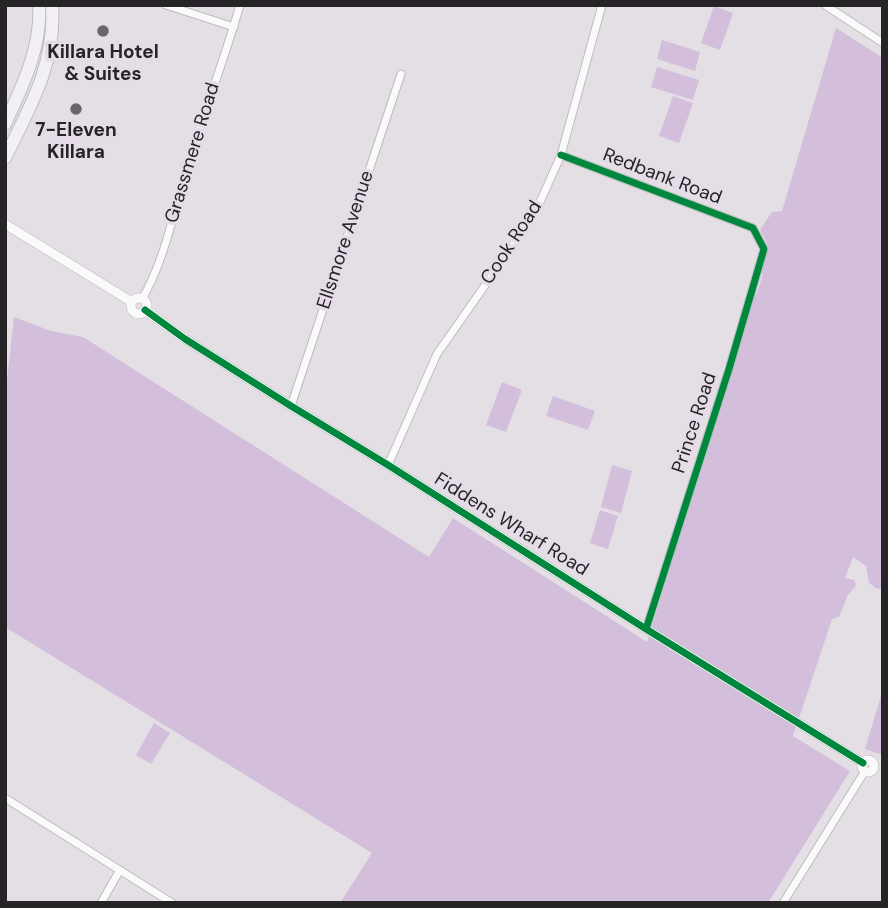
<!DOCTYPE html>
<style>
body{margin:0}
#map{position:relative;width:888px;height:908px;overflow:hidden;background:#e4dfe5;font-family:"DM Sans",sans-serif}
canvas{display:block}
.frame{position:absolute;inset:0;border:7px solid #272428;pointer-events:none}
</style>
<div id="map">
<canvas width="888" height="908"></canvas>
<div class="frame"></div>
</div>
<script>
const g = document.querySelector('canvas').getContext('2d');
g.lineJoin = 'round';
function fill(path, color) { g.fillStyle = color; g.fill(path, 'evenodd'); }
function stroke(path, color, width, dash) { g.strokeStyle = color; g.lineWidth = width; g.lineCap = dash ? 'butt' : 'round'; g.setLineDash(dash || []); g.stroke(path); }
function drawText(font, color, halo, rows, align = 'center') {
  g.font = font + ' "DM Sans",sans-serif'; g.lineWidth = 7; g.setLineDash([]); g.textBaseline = 'middle'; g.strokeStyle = halo; g.fillStyle = color; for (const [text, x, y, turn = 0] of rows) {
    g.save(); g.translate(x, y); g.rotate((+turn || 0) * Math.PI / 180); g.textAlign = isNaN(turn) ? turn : align; if (halo) g.strokeText(text, 0, 0); g.fillText(text, 0, 0); g.restore();
  }
}
fill(new Path2D(`
 M714 6 733 13 720 50 701 43Z
 M836 28 883 58V579H880L883 582V587L879 589 876 588 869 583 866 566 853 557 845 578 854 580 856 584 855 587 848 595 839 617 832 619 793 736 850 771 768 903H340L372 853 5 627V398L14 317 51 331 83 337 429 557 453 518 647 642 663 591 661 589 751 298 757 293 763 274 758 270C768 251 771 249 760 230L772 212 782 211Z
 M662 40 700 52 695 71 657 59Z
 M657 67 699 80 693 100 651 87Z
 M673 96 693 103 679 143 659 136Z
 M502 382 522 390 506 432 486 425Z
 M553 396 595 411 588 430 546 416Z
 M612 465 632 471 621 513 601 507Z
 M600 510 618 516 608 549 590 543Z
 M883 689V755L865 749Z
 M154 723 170 733 151 764 136 755Z`), '#d3bfdb');
const minor = new Path2D(`
 M166 5 234 27
 M825 5 883 43
 M561 155 753 228 764 249 729 369 646 629
 M142 299C165 260 174 210 187 168 204 113 224 60 240 5
 M291 406 401 74
 M388 465 437 354 495 271 536 211 561 155 602 5
 M5 798 172 903
 M101 903 120 870
 M783 903 865 771`);
const tertiary = new Path2D(`
 M5 224 132 302
 M131 306a8 8 0 1 1 16 0a8 8 0 1 1-16 0Z
 M145 310 185 339 291 406 388 465 646 629 863 763
 M862 766a6 6 0 1 1 12 0a6 6 0 1 1-12 0Z`);
const trunk = new Path2D(`
 M5 124C22 87 42 47 39 5
 M5 158C30 107 56 64 52 5`);
stroke(minor, '#bebabf', 9);
stroke(tertiary, '#bebabf', 10);
stroke(trunk, '#bebcbe', 14);
stroke(minor, '#fbfafb', 7);
stroke(tertiary, '#fbfafb', 9);
stroke(trunk, '#f2f0f4', 12);
stroke(new Path2D(`
 M561 155 753 228 764 249 729 369 646 629
 M145 310 185 339 291 406 388 465 646 629 863 763`), '#00873e', 7);
for (const [x, y, r, color] of [
 [103,31,7,"#69656a"],
 [76,109,7,"#69656a"]
]) { const dot = new Path2D(); dot.arc(x, y, r, 0, 2 * Math.PI); g.fillStyle = color; g.fill(dot); stroke(dot, '#e5dce8', 2.5); }
drawText('bold 19px', '#272428', '#e5dce8', [
 ["Killara Hotel",103,53],
 ["& Suites",103,75],
 ["7-Eleven",76,131],
 ["Killara",76,153]
]);
drawText('19px', '#272428', '#e5dce8', [
 ["Grassmere Road",193,153,-73],
 ["Redbank Road",662,177,21],
 ["Ellsmore Avenue",346,240,-72],
 ["Cook Road",512,243,-57],
 ["Prince Road",695,423,-72],
 ["Fiddens Wharf Road",511,525,32]
]);
</script>
